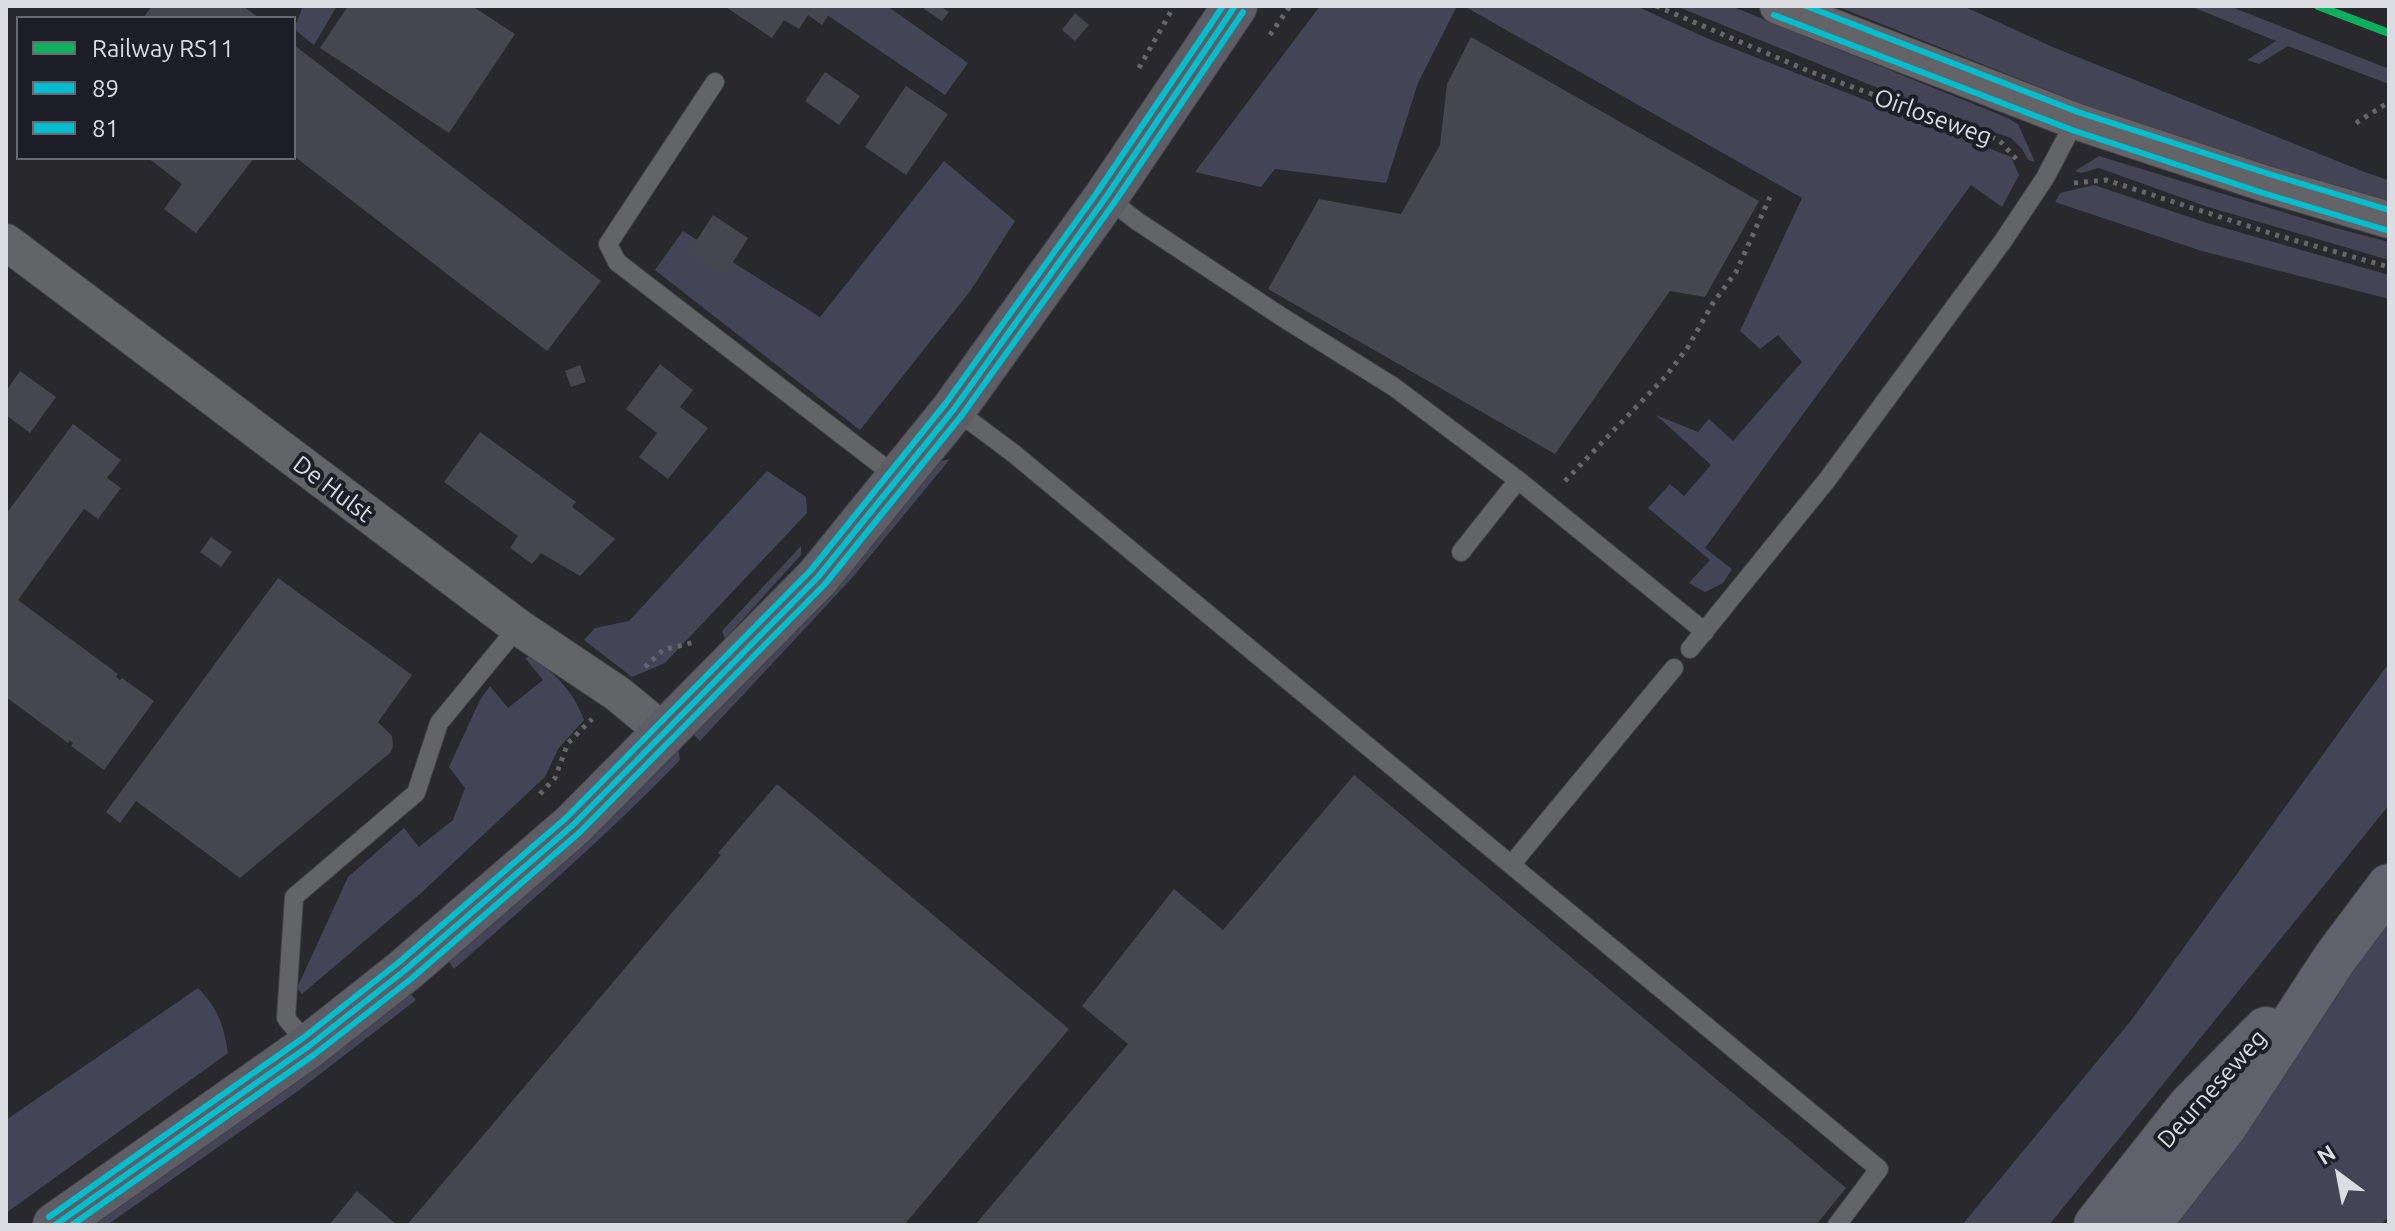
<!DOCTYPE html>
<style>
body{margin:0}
#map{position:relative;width:2395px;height:1231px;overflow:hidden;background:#28282d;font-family:Ubuntu,sans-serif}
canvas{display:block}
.frame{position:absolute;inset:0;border:8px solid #dcdde3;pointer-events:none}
.legend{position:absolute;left:16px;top:16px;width:280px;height:144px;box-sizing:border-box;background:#1c1d26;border:2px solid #696a72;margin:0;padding:10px 14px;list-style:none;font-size:24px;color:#dcdde3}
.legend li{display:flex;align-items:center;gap:16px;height:40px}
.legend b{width:40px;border:2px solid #696a72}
.north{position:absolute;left:2299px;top:1135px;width:80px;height:80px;-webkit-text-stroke:6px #1c1d26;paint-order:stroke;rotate:328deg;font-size:22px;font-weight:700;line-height:32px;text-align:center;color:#dcdde3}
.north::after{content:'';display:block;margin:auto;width:28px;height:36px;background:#dcdde3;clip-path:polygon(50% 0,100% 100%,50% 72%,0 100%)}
</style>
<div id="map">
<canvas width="2395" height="1231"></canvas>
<div class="frame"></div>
<ul class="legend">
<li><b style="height:10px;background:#0daf5c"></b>Railway RS11</li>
<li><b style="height:10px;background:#00becd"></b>89</li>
<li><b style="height:10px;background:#00becd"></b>81</li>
</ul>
<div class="north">N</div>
</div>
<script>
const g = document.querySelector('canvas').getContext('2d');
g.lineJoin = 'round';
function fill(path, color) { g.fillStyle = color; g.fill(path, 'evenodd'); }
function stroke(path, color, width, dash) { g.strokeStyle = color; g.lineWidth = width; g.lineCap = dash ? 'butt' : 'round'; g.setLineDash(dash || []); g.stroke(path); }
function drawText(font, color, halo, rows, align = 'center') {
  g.font = font + ' Ubuntu,sans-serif'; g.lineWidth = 8; g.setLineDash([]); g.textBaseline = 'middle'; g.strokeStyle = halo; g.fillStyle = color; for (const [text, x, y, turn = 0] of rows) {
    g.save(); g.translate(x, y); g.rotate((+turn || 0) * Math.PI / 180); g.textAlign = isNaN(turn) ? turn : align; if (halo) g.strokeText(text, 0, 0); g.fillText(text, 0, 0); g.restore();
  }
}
fill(new Path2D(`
 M303 6H337L314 45 294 29Z
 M814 6H887L968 63 945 95Z
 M1320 6H1457L1418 83 1386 183 1275 169 1261 187 1195 172Z
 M1464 6H1636L1709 39 2011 157 2019 175 2002 207 1971 185 1705 548 1732 569 1723 583 1705 592 1689 583 1710 560 1648 508 1670 484 1684 496 1711 465 1656 415 1698 432 1709 419 1733 441 1802 362 1778 335 1760 349 1740 331 1802 198Z
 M1676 6H1731L2008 118 2018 124 2035 162 2028 160 2022 149 2011 138 1932 110Z
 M1836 6H1963L2055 48 2367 173 2389 180V203L2148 130Z
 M2190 6H2229L2389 69V84L2288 46 2259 64 2247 60 2276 41Z
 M2099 156 2332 227 2389 242V260L2208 207 2099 168 2081 173 2075 171Z
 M944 161 1015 221 971 290 860 430 655 270 683 231 820 317Z
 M2094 185 2207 223 2389 275V299L2202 251 2055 202 2060 193Z
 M950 459 852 578 700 741 692 733 935 462Z
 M767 471 806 497 807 513 665 663 632 677 584 640 595 628 629 621Z
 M801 546V555L725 639 722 631Z
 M531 656C556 675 573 690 584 720L558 749 545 777 421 893 302 994 297 988 348 877 404 828 419 847 453 820 465 788 449 767 480 700 490 686 508 708 543 680 525 658Z
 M2389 663V805L2049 1225H1962L2133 1018Z
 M678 748 680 760C609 834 531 901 454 969L447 959Z
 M2389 923V1216L2381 1225H2172L2250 1124 2367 950Z
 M198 988C218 1008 224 1026 228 1053L6 1213V1120Z
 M408 991 416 1000 298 1091 107 1225H89Z`), '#434557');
fill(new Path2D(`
 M152 6H243L259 18H143Z
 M348 6H472L515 34 449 133 320 48Z
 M724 6H829L833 9 822 25 808 15 799 29 784 20 772 38Z
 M926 6H940L949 12 942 21 924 9Z
 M1075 13 1089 25 1075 41 1062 30Z
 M1471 37 1759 201 1705 297 1670 291 1555 454 1268 289 1319 199 1401 214 1440 145 1447 84Z
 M294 45 601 281 547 351 294 156Z
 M825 72 860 96 839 125 805 101Z
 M906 86 948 114 906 175 865 147Z
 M148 158H254L196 233 164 209 182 184Z
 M713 215 748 238 725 275 689 252Z
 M660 364 693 390 680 407 708 428 668 479 639 457 657 433 626 409Z
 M580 365 586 382 571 387 565 371Z
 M20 371 56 397 30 433 6 415V391Z
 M73 424 121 460 107 478 121 488 98 519 84 509 18 600 118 674 116 677 120 680 122 678 154 701 104 770 71 746 73 743 69 740 68 743 6 697V514Z
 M480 432 576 502 572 507 615 539 580 576 541 553 532 564 510 548 518 536 444 482Z
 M211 537 232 552 221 567 200 552Z
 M278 578 412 675 378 722 392 736 393 747 390 753 240 878 136 801 120 823 106 812Z
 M1354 775 1846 1188 1816 1225H975L1128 1044 1082 1006 1174 889 1223 930Z
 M777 784 1069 1029 904 1225H407L721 855 718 853Z
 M357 1191 397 1225H329Z`), '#46464f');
const lane = new Path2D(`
 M715 82 608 244 617 262 898 478
 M1106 197 1137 221 1282 317 1394 387 1518 480 1705 632
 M954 409 1013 453 1879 1169 1837 1225
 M1461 552 1518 480
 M1690 649 1827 480 2003 241 2045 178 2075 121
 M1511 865 1674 668
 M309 1046 286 1018 294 897 416 793 439 723 518 627`);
const street = new Path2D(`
 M1778 6 2075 121 2266 184 2389 220
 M6 242 518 627 618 694 664 732`);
const secondary = new Path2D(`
 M55 1225 309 1046 404 971 573 825 818 577 954 409 1106 197 1235 6`);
const primary = new Path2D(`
 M2096 1225 2190 1106 2266 1029
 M2148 1225 2225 1126 2335 958 2389 886`);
stroke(lane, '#424347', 20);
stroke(street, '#424347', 38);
stroke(secondary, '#424347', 46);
stroke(primary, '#424347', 46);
stroke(new Path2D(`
 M1656 6 1811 72 1999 140 2020 163
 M1270 35 1290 6
 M1139 68 1174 6
 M2356 123 2389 102
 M2074 183 2106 180 2276 235 2389 267
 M1565 481 1666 376 1688 347 1713 303 1736 272 1770 197
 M645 667 663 650 695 642
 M540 794 555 778 568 743 592 719`), '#656669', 5, [4, 6]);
stroke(lane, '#636468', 18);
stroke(street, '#636468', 36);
stroke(secondary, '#5d5e65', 44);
stroke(primary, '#60616c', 44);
stroke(new Path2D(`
 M55 1225 309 1046 404 971 573 825 818 577 954 409 1106 197 1235 6`), '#00becd', 6);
stroke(new Path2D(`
 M1774 15 2072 130 2263 193 2386 230
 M72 1225 315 1054 411 979 580 832 825 584 962 415 1114 203 1243 12`), '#00becd', 6);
stroke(new Path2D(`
 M1806 6 2078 112 2269 174 2389 210
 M49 1217 303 1038 398 963 566 818 811 570 946 403 1098 191 1223 6`), '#00becd', 6);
stroke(new Path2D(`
 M2318 6 2389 33`), '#0daf5c', 8);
drawText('24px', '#dcdde3', '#1c1d26', [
 ["Oirloseweg",1933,117,20],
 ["De Hulst",333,489,37],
 ["Deurneseweg",2212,1089,-48]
]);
</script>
